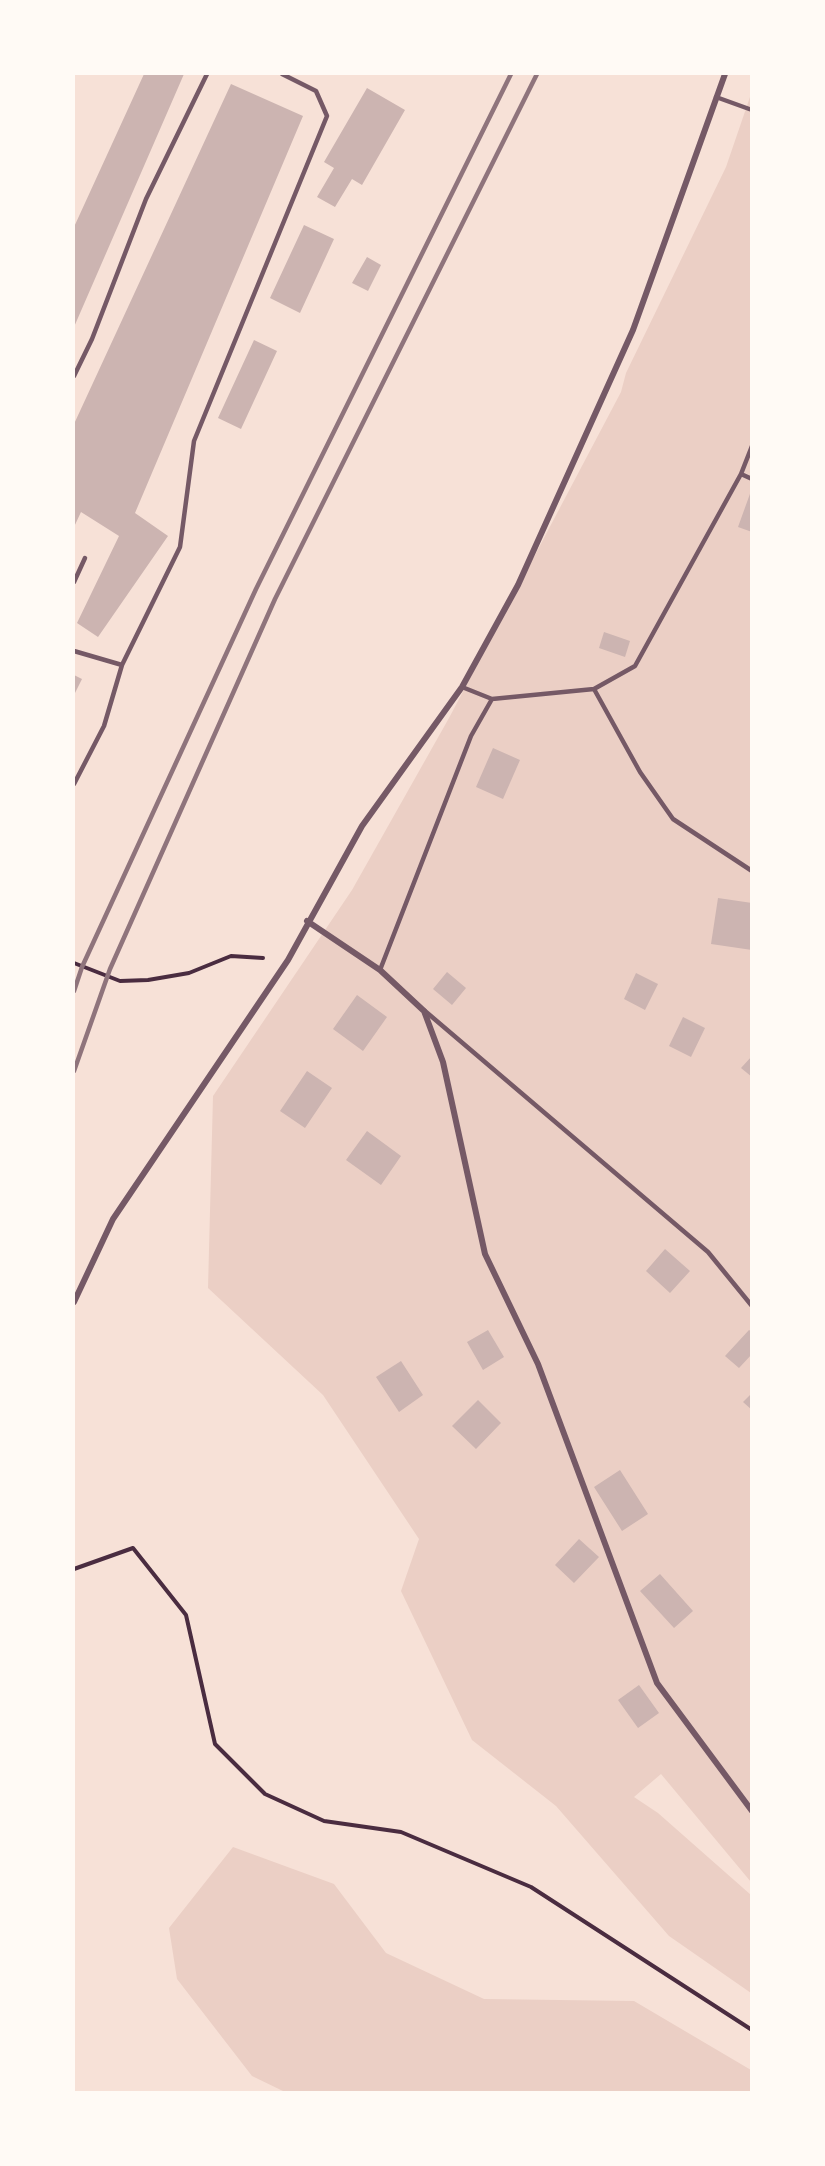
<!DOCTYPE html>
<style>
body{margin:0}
#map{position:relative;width:825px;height:2166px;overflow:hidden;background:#f7e1d7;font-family:Montserrat,sans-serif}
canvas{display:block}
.frame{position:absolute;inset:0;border:75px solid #fffaf5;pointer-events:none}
</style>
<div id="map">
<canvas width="825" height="2166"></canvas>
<div class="frame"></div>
</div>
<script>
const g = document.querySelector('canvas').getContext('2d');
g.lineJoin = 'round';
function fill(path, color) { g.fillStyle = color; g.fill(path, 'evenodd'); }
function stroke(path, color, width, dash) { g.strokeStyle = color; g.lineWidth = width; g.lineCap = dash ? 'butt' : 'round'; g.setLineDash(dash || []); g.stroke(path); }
fill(new Path2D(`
 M751 94V1882L661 1774 634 1797 658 1813 751 1895V1993L669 1936 556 1806 472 1740 401 1591 419 1539 323 1395 208 1288 213 1096 352 890 449 718 621 392 626 373 726 167Z
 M233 1847 334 1884 386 1953 484 1999 634 2001 751 2070V2092H285L252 2076 177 1979 169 1928Z`), '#ebcfc5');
fill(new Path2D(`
 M144 74H184L74 327V227Z
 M231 84 303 116 135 513 168 536 98 637 77 623 119 536 81 512 74 527V424Z
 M367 88 405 110 362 185 352 179 335 207 317 197 334 168 324 162Z
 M304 225 334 239 300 313 270 298Z
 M367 257 381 265 368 291 352 283Z
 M254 340 277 351 241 429 218 418Z
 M751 491H752V532L738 527Z
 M604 632 630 641 625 657 599 648Z
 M74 675 82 679 74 695Z
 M493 748 520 760 503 799 476 787Z
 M718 898 752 903V950L711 944Z
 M447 972 466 988 452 1005 433 989Z
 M636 973 658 984 645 1010 624 999Z
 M357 995 387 1017 363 1051 333 1029Z
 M683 1017 705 1028 691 1057 669 1046Z
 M752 1056V1077L741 1068Z
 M307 1071 332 1088 305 1128 280 1111Z
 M367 1131 401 1156 381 1185 346 1160Z
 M665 1249 690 1271 670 1293 646 1271Z
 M488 1330 504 1357 483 1370 467 1342Z
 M749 1330 752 1332V1354L739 1368 725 1356Z
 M401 1361 423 1395 399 1412 376 1377Z
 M752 1393V1410L743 1402Z
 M478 1400 501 1423 476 1449 452 1426Z
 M620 1470 648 1514 622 1531 594 1487Z
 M579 1539 599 1557 574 1583 555 1565Z
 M660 1574 693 1611 674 1628 640 1591Z
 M639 1685 659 1713 638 1728 618 1700Z`), '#ccb4b1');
stroke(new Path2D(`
 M74 963 120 981 148 980 189 973 231 956 263 958
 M74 1569 133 1548 186 1615 215 1744 265 1794 324 1821 401 1832 531 1887 752 2030`), '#4a2c40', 4);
stroke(new Path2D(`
 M716 97 752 110
 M74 376 92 339 146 199 207 74
 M741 474 752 479
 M74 582 85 558
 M74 651 122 665 180 547 194 441 327 116 316 91 282 74
 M462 687 492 699 594 689 635 666 741 474 752 446
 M594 689 640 772 673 819 752 871
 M74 784 104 726 122 665
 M380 970 471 736 492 699
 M425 1011 708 1252 752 1306`), '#755966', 4.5);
stroke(new Path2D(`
 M307 921 380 970 424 1011 443 1062 485 1254 538 1364 657 1683 752 1811
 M74 1302 113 1219 288 960 362 826 462 687 518 585 633 330 725 74`), '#755966', 6);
stroke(new Path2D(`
 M74 991 82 967 256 589 511 74
 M74 1071 110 969 275 599 537 74`), '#8f747c', 4.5);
</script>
